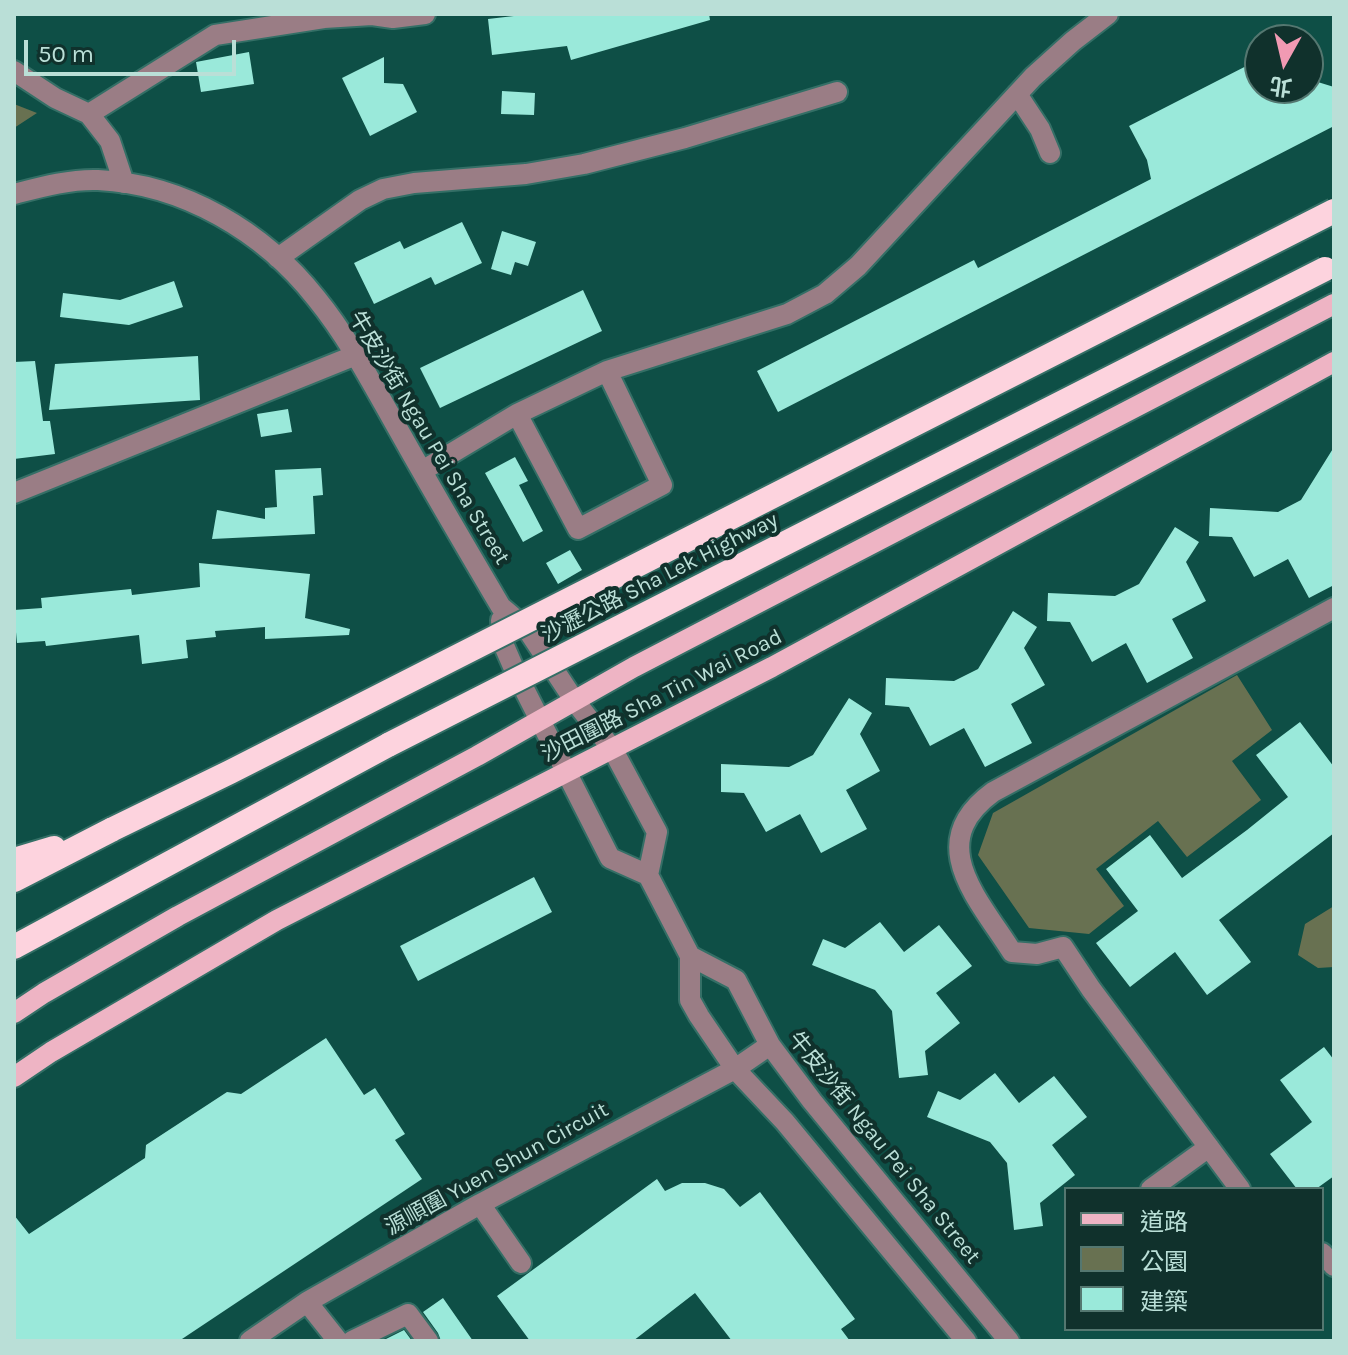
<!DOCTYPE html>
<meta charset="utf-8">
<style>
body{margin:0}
#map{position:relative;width:1348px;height:1355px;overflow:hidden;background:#0e4f46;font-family:Karla,"Noto Sans TC",sans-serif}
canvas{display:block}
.frame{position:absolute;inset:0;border:16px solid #badfd7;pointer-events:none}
.legend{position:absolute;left:1064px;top:1187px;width:260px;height:144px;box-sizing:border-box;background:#10312c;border:2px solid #547770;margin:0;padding:10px 14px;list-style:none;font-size:24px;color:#badfd7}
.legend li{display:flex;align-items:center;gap:16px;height:40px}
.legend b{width:40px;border:2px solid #547770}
.north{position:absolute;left:1244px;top:24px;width:80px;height:80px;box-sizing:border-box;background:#10312c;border:2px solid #547770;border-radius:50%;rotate:188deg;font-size:22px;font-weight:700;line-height:32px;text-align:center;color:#badfd7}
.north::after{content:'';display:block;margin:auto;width:28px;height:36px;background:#f19ab3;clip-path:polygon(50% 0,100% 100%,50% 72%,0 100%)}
.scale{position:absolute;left:24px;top:40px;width:212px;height:36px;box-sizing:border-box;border:4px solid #badfd7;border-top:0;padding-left:10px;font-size:24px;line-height:28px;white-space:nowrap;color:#badfd7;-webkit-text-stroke:6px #10312c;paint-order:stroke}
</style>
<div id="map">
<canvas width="1348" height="1355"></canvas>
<div class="frame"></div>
<ul class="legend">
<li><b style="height:10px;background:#eeb4c4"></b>道路</li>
<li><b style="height:22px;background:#687151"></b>公園</li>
<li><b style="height:22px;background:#9ae9da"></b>建築</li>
</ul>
<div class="north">北</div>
<div class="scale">50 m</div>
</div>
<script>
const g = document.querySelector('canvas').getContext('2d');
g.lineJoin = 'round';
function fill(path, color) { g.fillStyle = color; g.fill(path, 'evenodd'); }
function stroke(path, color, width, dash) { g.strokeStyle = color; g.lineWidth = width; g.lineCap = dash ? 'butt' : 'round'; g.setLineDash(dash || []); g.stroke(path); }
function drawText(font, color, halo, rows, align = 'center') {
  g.font = font + ' Karla,"Noto Sans TC",sans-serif'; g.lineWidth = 8; g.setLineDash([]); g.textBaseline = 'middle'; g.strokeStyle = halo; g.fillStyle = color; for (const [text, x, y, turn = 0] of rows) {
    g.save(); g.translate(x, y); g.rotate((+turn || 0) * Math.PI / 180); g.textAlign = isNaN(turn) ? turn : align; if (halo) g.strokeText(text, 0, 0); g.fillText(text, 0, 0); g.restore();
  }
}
fill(new Path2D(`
 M14 104 37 113 14 128Z
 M1237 675 1272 730 1232 761 1261 800 1187 857 1158 821 1096 869 1124 906 1089 934 1029 928 978 855 993 813Z
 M1334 906V967L1318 968 1298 955 1305 924Z`), '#687151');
fill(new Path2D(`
 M531 14H709L710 20 571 60 567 46 492 55 488 19Z
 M249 52 254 84 201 92 196 62Z
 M384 57V83L403 84 417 112 370 136 342 78Z
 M1260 59V88H1308V79L1334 87V126L778 412 757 371 974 260 978 268 1151 179 1147 160 1129 126Z
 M502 91 535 93 534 115 501 114Z
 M462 222 482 263 435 285 431 277 374 304 354 263 400 241 404 249Z
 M502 231 536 242 528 266 515 262 511 275 491 269Z
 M174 281 183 307 129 325 60 317 63 293 120 300Z
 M583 290 602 331 440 408 420 368Z
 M198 356 200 400 49 410 55 364Z
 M35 361 43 421H50L55 454 14 459V362Z
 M288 409 292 432 261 437 257 414Z
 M1334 447V585L1309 598 1288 559 1254 577 1232 537 1209 536 1210 508 1278 512 1301 500Z
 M515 457 528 481 519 485 543 531 523 542 485 473Z
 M321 468 323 495 313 496 315 534 212 539 217 510 265 519V508L277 507 275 470Z
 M1175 527 1199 542 1186 562 1206 601 1172 619 1193 658 1147 683 1126 643 1092 662 1070 622 1047 621 1048 593 1115 596 1139 584Z
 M570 550 582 570 558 584 546 563Z
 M199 563 310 574 305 618 350 629 349 635 265 639V627L215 631 216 637 186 640 188 658 142 664 139 635 46 646 45 641 17 643 14 610 42 608 41 598 131 589 132 595 200 587Z
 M1013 611 1037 627 1024 648 1045 685 1011 704 1032 743 985 767 964 728 930 746 909 707 885 705 886 678 954 681 978 669Z
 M849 698 872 713 860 734 880 771 846 790 867 829 821 853 800 814 766 832 744 793 721 792V764L789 767 813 755Z
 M1300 722 1334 767V833L1219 920 1251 962 1207 995 1175 952 1130 987 1096 943 1138 911 1106 869 1150 835 1182 878 1247 830 1288 797 1256 755Z
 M534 877 552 912 418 981 400 946Z
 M880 922 904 952 939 925 972 966 936 993 960 1023 925 1051 928 1075 899 1078 892 1011 875 990 812 965 823 939 845 948Z
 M326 1038 364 1095 375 1088 405 1134 395 1140 422 1179 179 1341H14V1215L29 1234 145 1158 146 1145 227 1092 241 1094Z
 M1324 1047 1334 1060V1176L1316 1189H1297L1270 1154 1312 1122 1280 1080Z
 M995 1073 1019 1103 1054 1076 1087 1117 1052 1145 1075 1175 1040 1203 1043 1226 1014 1230 1007 1163 990 1142 927 1117 938 1091 960 1100Z
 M657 1179 665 1191 682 1183H705L724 1189 740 1207 760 1192 855 1319 841 1329 850 1341H732L695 1293 633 1341H530L497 1296Z
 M443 1298 473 1341H441L438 1333 423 1312Z
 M404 1330 412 1341H382Z`), '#9ae9da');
const minor = new Path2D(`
 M14 71 55 98 89 114 110 141 124 183
 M1017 94 1040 129 1050 153
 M89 114 215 35 324 18 372 15 393 18 425 14
 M14 194C41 187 70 179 98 180 184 184 264 232 316 298 351 341 376 391 403 438 435 495 468 551 501 607L527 629 574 700 613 750 657 832 648 875
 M278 258 360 200 383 189 414 183 526 174 584 164 685 138 837 92
 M517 414 578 529 662 485 607 371
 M422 471 517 414 607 371 787 314 825 294 858 266 1033 77 1073 41 1108 14
 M14 493 356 355
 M501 620 502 641 515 671 610 858 648 875 690 956V1000L699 1016 735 1069 785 1122 966 1341
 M690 956 736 980 770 1045 812 1101 1009 1341
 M1151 1189 1209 1147
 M1240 1189 1091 989 1063 947 1037 954 1012 952C978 898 923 843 993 792L1334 608
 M480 1204 521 1263
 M1322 1253 1334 1266
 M307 1302 338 1341
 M250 1341 307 1302 480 1204 735 1069 770 1045
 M352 1341 408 1314 428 1341`);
const major = new Path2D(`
 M14 1013 44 993 178 916 477 756 634 667 1334 304
 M14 1077 51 1052 277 920 772 667 1334 362`);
const highway = new Path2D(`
 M14 860 54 848
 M14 880 113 829
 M14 947 390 744`);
stroke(minor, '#346f66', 24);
stroke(major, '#346f66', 24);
stroke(highway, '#346f66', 28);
stroke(minor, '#9a7d85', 20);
stroke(major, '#eeb4c4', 20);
stroke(highway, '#fdd3de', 24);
const highwayBridge = new Path2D(`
 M390 744 1325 269
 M113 829 230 772 1334 211`);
stroke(highwayBridge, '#346f66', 28, []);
stroke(highwayBridge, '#fdd3de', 24);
drawText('22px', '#badfd7', '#10312c', [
 ["牛皮沙街 Ngau Pei Sha Street",429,438,59],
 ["沙瀝公路 Sha Lek Highway",660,578,-27],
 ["沙田圍路 Sha Tin Wai Road",662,696,-27],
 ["牛皮沙街 Ngau Pei Sha Street",884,1148,51],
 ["源順圍 Yuen Shun Circuit",497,1169,-29]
]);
</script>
